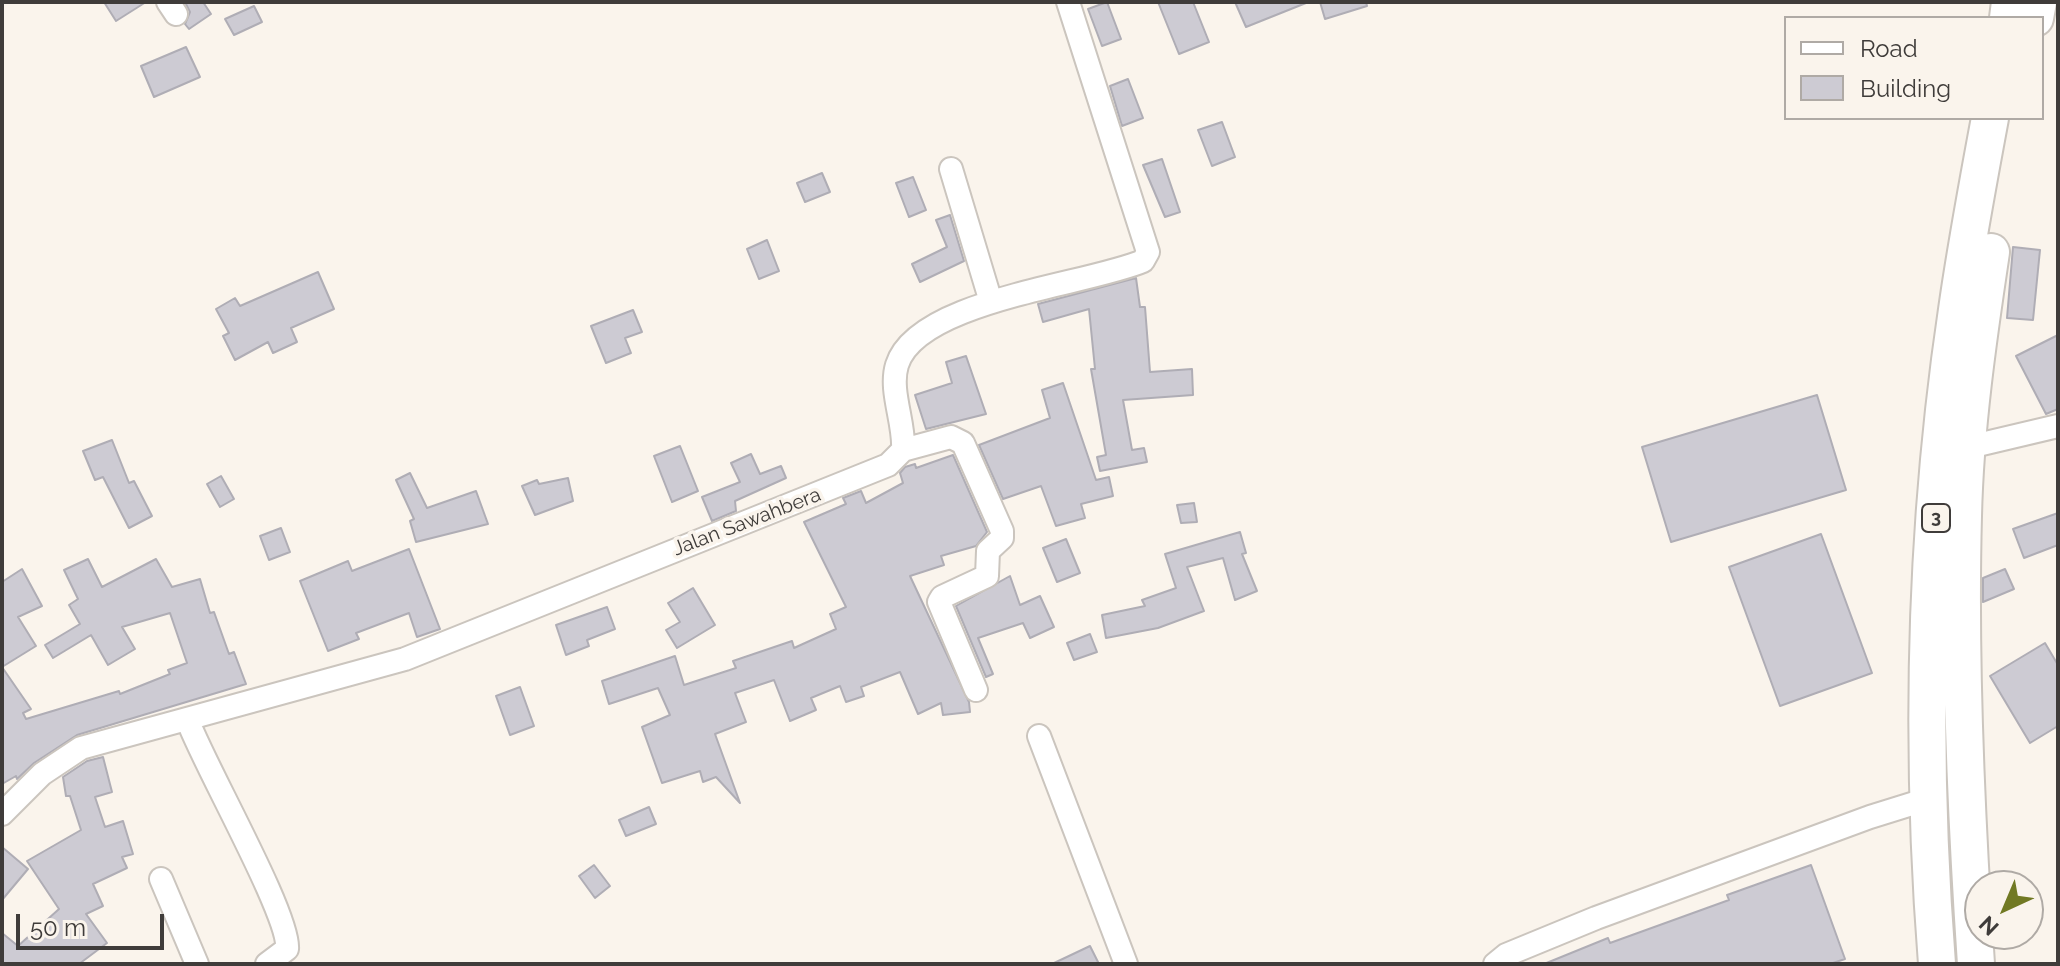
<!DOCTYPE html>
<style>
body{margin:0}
#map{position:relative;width:2060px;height:966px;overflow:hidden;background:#faf4ec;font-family:Raleway,sans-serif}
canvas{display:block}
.frame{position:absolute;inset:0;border:4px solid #3f3c3a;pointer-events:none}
.legend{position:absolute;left:1784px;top:16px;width:260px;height:104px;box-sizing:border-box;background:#faf4ec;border:2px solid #afaaa5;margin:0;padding:10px 14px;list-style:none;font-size:24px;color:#3f3c3a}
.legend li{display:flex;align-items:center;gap:16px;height:40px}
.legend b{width:40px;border:2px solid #afaaa5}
.north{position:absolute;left:1964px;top:870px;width:80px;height:80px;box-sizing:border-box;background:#faf4ec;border:2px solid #afaaa5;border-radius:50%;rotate:224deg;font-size:22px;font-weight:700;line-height:32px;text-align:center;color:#3f3c3a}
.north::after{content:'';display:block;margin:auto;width:28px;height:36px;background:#717923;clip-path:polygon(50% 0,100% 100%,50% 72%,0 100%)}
.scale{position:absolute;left:16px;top:914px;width:148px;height:36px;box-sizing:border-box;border:4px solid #3f3c3a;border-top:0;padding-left:10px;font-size:24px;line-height:28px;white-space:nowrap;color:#3f3c3a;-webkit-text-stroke:6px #faf4ec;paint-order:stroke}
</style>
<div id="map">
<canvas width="2060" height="966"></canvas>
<div class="frame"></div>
<ul class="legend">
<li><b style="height:10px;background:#fff"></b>Road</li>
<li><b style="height:22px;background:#cdcbd3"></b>Building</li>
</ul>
<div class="north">N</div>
<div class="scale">50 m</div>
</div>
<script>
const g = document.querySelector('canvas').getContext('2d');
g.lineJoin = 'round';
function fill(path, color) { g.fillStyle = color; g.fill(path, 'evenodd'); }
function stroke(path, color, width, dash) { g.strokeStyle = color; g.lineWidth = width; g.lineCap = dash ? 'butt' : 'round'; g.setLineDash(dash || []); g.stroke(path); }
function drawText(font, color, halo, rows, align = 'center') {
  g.font = font + ' Raleway,sans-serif'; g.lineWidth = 7; g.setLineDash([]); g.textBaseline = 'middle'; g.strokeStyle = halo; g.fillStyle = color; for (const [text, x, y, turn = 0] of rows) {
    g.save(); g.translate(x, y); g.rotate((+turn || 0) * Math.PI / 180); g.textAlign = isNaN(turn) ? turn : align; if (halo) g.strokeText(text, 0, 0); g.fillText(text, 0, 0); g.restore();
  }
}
const building = new Path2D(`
 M104 2H146L116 21Z
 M185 2H203L211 14 189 29 185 24 190 12Z
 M1107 2 1121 39 1102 46 1088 9Z
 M1158 2H1193L1209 42 1179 54Z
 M1235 2H1306V3L1246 27Z
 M1320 2H1366L1367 6 1325 19Z
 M254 6 262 22 234 35 225 19Z
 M186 47 200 77 154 97 141 66Z
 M1128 79 1143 118 1122 126 1110 86Z
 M1222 122 1235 157 1212 166 1198 130Z
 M1162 159 1180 212 1165 217 1143 165Z
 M822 173 830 192 805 202 797 183Z
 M913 177 926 210 909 217 896 183Z
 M950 215 964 261 920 282 912 264 947 247 936 220Z
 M767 240 779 271 759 279 747 249Z
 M2013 247 2040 250 2033 320 2007 318Z
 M318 272 334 309 291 328 297 342 273 353 268 342 235 360 223 336 229 333 216 309 235 298 240 306Z
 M1136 278 1140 307H1145L1150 372 1192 369 1193 395 1123 400 1132 450 1144 448 1147 462 1100 471 1097 457 1106 455 1091 369H1095L1089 309 1043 322 1038 304Z
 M633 310 642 332 625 338 631 353 606 363 591 326Z
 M2058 335V409L2046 414 2016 356Z
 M966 356 986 414 926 429 915 395 952 383 946 362Z
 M1063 383 1096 480 1109 477 1113 496 1081 504 1085 518 1056 526 1041 486 1003 499 979 445 1050 418 1042 390Z
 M1817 395 1846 490 1671 542 1642 447Z
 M112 440 129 483 134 481 152 516 129 528 103 477 95 480 83 451Z
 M680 446 698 491 672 502 654 456Z
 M751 454 760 474 781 466 786 478 735 501 736 511 712 521 702 497 740 482 731 463Z
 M953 455 987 532 976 546 941 556 944 565 910 576 969 702 970 712 943 715 941 703 918 714 900 672 861 687 864 696 846 702 840 686 811 698 816 710 790 721 774 680 735 693 746 722 715 734 740 803 716 777 703 782 700 771 662 783 642 727 670 715 658 688 609 704 602 681 675 656 684 685 736 668 733 661 792 641 794 648 836 629 830 614 846 607 804 522 846 504 843 498 861 491 866 503 903 483 900 473 905 467 915 464 916 468Z
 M410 473 427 508 476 491 488 524 416 542 410 521 414 519 396 480Z
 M221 476 234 499 220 507 207 484Z
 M568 478 573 501 535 515 522 486 537 480 539 484Z
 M1194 503 1197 522 1181 523 1177 505Z
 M2058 513V545L2024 558 2013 529Z
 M281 528 290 552 269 560 260 536Z
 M1240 532 1246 553 1242 554 1257 591 1235 600 1223 558 1187 567 1204 611 1158 628 1106 638 1102 615 1145 606 1142 600 1176 588 1165 554Z
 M1821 534 1872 673 1780 706 1729 567Z
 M1066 539 1080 573 1057 582 1043 548Z
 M409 549 440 629 417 637 409 613 356 633 359 639 328 651 300 581 348 561 352 571Z
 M88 559 102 587 156 559 172 587 200 579 210 613 214 612 229 654 234 652 246 684 77 735 34 763 17 779 16 776 2 784V582L22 569 42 606 18 617 36 646 2 667 31 709 23 713 26 719 119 691 120 694 170 674 168 670 187 663 170 613 122 627 135 649 108 665 91 635 53 658 45 645 80 624 69 605 78 599 64 570Z
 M2005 569 2014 589 1983 602V578Z
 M1010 576 1020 605 1040 596 1054 627 1030 638 1023 623 978 638 993 674 986 677 956 606Z
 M693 588 715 625 677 648 666 630 680 622 668 603Z
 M607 607 615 629 587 640 589 646 566 655 556 625Z
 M1090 634 1097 652 1074 660 1067 643Z
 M2045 643 2058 665V726L2030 743 1990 676Z
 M520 687 534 726 510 735 496 696Z
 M103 757 112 792 95 797 105 827 123 821 133 854 122 857 127 868 93 884 103 906 86 914 107 943 79 964H2V933L18 946 59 909 27 861 81 830 70 796H66L63 777 87 761Z
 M649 807 656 824 626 836 619 820Z
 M2 847 28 869 2 900Z
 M594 865 610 886 595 898 579 876Z
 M1811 865 1845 959 1830 964H1544L1608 938 1610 943 1729 900 1727 895Z
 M1090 946 1099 964H1052Z`);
fill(building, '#cdcbd3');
stroke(building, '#afadb5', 2);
const street = new Path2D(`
 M168 2 176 14
 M951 169 991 302
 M1969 447 2058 426
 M903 450 951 437 963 443 1002 531V538L988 551 987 576 942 597 939 602 976 690
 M188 721C204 765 291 917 287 949L267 964
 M1039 736 1126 964
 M2 814 42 774 81 748 405 659 888 465 903 450C905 423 889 391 897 365 917 300 1087 285 1143 261L1148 252 1068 2
 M161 879 197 964
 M1495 964 1506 955 1596 918 1870 817 1931 798`);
const primary = new Path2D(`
 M2008 18 2010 2
 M2035 18 2038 2
 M1937 964C1920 747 1925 525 1957 310 1966 246 1978 182 1990 118
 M1976 964C1966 816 1959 665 1963 516 1965 428 1978 338 1991 252`);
stroke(street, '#cbc5be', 26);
stroke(primary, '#cbc5be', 40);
stroke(street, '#fff', 22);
stroke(primary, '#fff', 36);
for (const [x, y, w] of [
 [1936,518,28]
]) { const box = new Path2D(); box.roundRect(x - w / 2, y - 14, w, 28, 6); g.fillStyle = '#faf4ec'; g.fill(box); stroke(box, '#3f3c3a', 2); }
drawText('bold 18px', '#3f3c3a', null, [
 ["3",1936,518]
]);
drawText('20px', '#3f3c3a', '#faf4ec', [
 ["Jalan Sawahbera",747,522,-21]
]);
</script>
